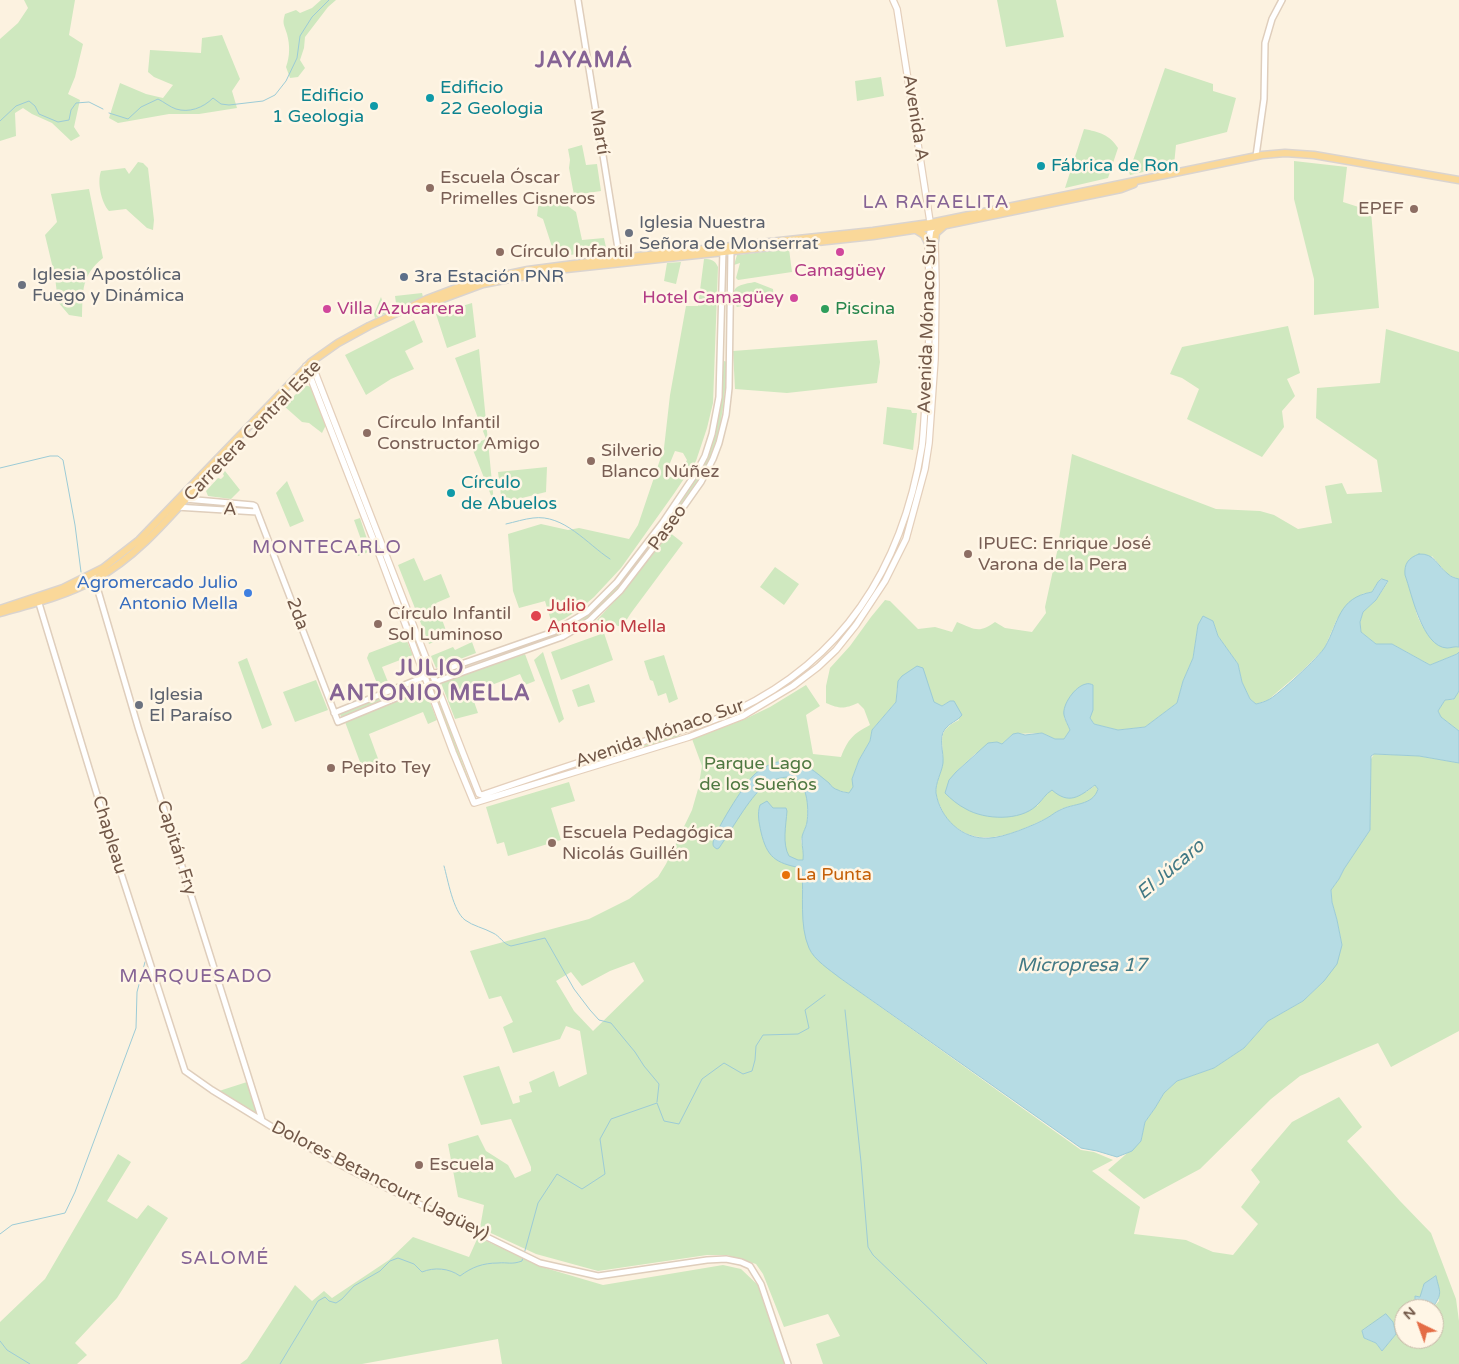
<!DOCTYPE html>
<meta charset="utf-8">
<style>
body{margin:0}
#map{position:relative;width:1459px;height:1364px;overflow:hidden;background:#fcf2e0;font-family:"Varela Round",sans-serif}
canvas{display:block}
.north{position:absolute;left:1394px;top:1299px;width:50px;height:50px;box-sizing:border-box;background:#fff6e6;border:1px solid #c7b7a7;border-radius:50%;rotate:318deg;font-size:14px;font-weight:700;line-height:20px;text-align:center;color:#725848}
.north::after{content:'';display:block;margin:auto;width:18px;height:22px;background:#e46d46;clip-path:polygon(50% 0,100% 100%,50% 72%,0 100%)}
</style>
<div id="map">
<canvas width="1459" height="1364"></canvas>
<div class="north">N</div>
</div>
<script>
const g = document.querySelector('canvas').getContext('2d');
g.lineJoin = 'round';
function fill(path, color) { g.fillStyle = color; g.fill(path, 'evenodd'); }
function stroke(path, color, width, dash) { g.strokeStyle = color; g.lineWidth = width; g.lineCap = dash ? 'butt' : 'round'; g.setLineDash(dash || []); g.stroke(path); }
function drawText(font, color, halo, rows, align = 'center') {
  g.font = font + ' "Varela Round",sans-serif'; g.lineWidth = 5; g.setLineDash([]); g.textBaseline = 'middle'; g.strokeStyle = halo; g.fillStyle = color; for (const [text, x, y, turn = 0] of rows) {
    g.save(); g.translate(x, y); g.rotate((+turn || 0) * Math.PI / 180); g.textAlign = isNaN(turn) ? turn : align; if (halo) g.strokeText(text, 0, 0); g.fillText(text, 0, 0); g.restore();
  }
}
fill(new Path2D(`
 M24 0H75L69 35 83 44 75 77 68 94 80 100 74 127 80 136 71 141 52 123 32 114 23 108 15 113 16 136 0 141V39L18 23 28 8Z
 M321 0H336L328 7 305 37 304 48 300 60 305 68 298 77 290 78 286 67C290 56 290 45 287 34 284 24 282 24 285 14L296 10 300 13 312 8Z
 M997 0H1056L1064 37 1006 47Z
 M222 35 240 79 232 91 237 108 199 114H169L118 123 109 118 120 83 146 94 163 98 173 85 154 77 148 72 150 50 201 53 202 38Z
 M1165 68 1213 84V91L1236 98 1227 132 1176 145 1174 165 1130 175 1129 172Z
 M881 77 884 96 857 101 855 81Z
 M1084 129C1099 132 1109 134 1118 148L1108 178 1065 188Z
 M582 145 586 165 597 164 601 191 574 195 569 168 570 160 568 149Z
 M1294 161 1347 167 1343 202 1371 211 1379 308 1314 315V279L1294 199Z
 M138 162 143 163 148 168 154 220 153 230 147 228 126 209 109 211C101 202 97 182 101 171L125 168 129 174Z
 M89 189 103 258C81 276 83 290 82 317L69 315 58 302 55 277 45 235 57 222 51 194Z
 M563 196 565 204 576 212 582 240 604 238 607 252 555 256 543 219 537 216 539 200Z
 M789 249 792 272 738 280 736 278 740 263 734 265 737 255Z
 M704 259C711 259 715 260 718 267L713 403 707 428 696 461 673 495 621 568 594 597 580 609 564 619 552 624 545 601 519 608 513 591 508 534 541 524 568 530 579 528 629 539 638 525 664 448 670 395 686 306H698ZM675 451 683 453 687 460 676 479 665 475Z
 M681 262 676 284 664 281 667 263Z
 M755 282 773 289 774 299 737 307C734 303 733 301 733 296 733 284 746 284 755 282Z
 M422 293 423 297 375 318 374 314 381 297 385 309 396 303 395 296Z
 M472 303 476 337 447 348 436 314Z
 M414 320 423 342 405 351 414 369 391 379 366 395 345 355Z
 M1288 326 1300 373 1287 379 1295 396 1282 411 1284 427 1262 457 1187 419 1199 389 1182 378 1170 374 1182 347Z
 M1386 329 1459 352V579L1448 575 1432 556C1427 567 1416 589 1415 600 1413 616 1429 641 1444 647 1448 649 1454 646 1459 647V652L1457 654 1430 665 1392 644H1376L1361 632 1360 622 1363 612 1376 600 1388 582 1382 579 1378 582 1372 592 1362 594 1337 619 1324 649 1303 670 1268 700 1256 704 1250 699 1242 682 1238 664 1218 636 1213 621 1198 625 1193 658 1183 681 1177 703 1145 727 1118 730 1094 724 1090 718 1093 685 1064 717 1070 730 1064 739H1055L1042 733 1013 734 1002 744 993 742 975 754 956 772 1037 806 1047 793 1052 789 1086 792 1096 785C1098 790 1098 794 1093 798 1086 805 1070 805 1061 809 1055 812 1051 817 1045 819 1013 834 978 850 950 822 944 816 936 799 936 791 936 782 941 773 942 765 946 743 933 732 959 720L950 701 942 706 938 705 897 688 896 702 872 730 870 741 859 760 852 779 854 787 849 793 836 790 808 801 807 823 801 840 804 857 802 870 804 928 840 978 1081 1150 1094 1152 1113 1160 1092 1171 1140 1207 1134 1234 1186 1240 1213 1252 1233 1255 1258 1224 1241 1207 1260 1182 1251 1170 1292 1122 1339 1097 1362 1127 1347 1141 1400 1201 1431 1233 1456 1299 1459 1321V1364H823L816 1344 840 1336 828 1314 784 1327 763 1274 756 1264 727 1255H707L598 1271 536 1254 480 1228 484 1205 458 1197 448 1144 478 1135 486 1151 508 1165 515 1178 531 1171V1167L511 1119 481 1125 463 1076 499 1066 513 1104 520 1102 519 1096 532 1092 529 1082 554 1071 559 1087 587 1074 580 1031 566 1026 560 1039 513 1053 503 1027 513 1022 501 996 489 999 470 951 589 919 629 899 658 877 666 864 692 810 698 789 702 766 692 739 745 719 770 707 806 685 820 706 806 715 813 754 841 757C848 739 853 734 870 725L864 709 858 703C844 709 840 709 826 703V686L830 668 850 646 871 617 885 600 890 601 918 629 935 627 952 632 957 622C974 629 979 634 995 622L1005 628 1032 632 1046 613 1045 607 1057 552 1072 454 1216 509 1260 511 1274 515 1298 529 1332 523 1325 486 1342 483 1347 494 1382 492 1377 460 1316 418 1317 388 1380 383ZM634 962 644 981 593 1031 574 1011 556 981 571 972 582 986 610 971ZM1436 1276 1439 1301 1432 1309H1434V1339H1404V1309H1422L1415 1301V1296L1420 1297 1423 1293 1422 1288ZM1393 1322 1396 1334 1382 1351 1376 1343 1364 1338 1362 1331 1374 1323Z
 M877 340 880 362 877 383 787 393 735 389 733 351Z
 M479 349 494 503 471 445 486 439 455 358Z
 M724 361 727 362C725 394 723 427 710 458 702 479 687 498 673 517H671V514C694 482 712 454 719 414 722 397 720 378 724 361Z
 M305 385 311 387 326 425 322 433 309 423 302 422 284 406Z
 M887 407 911 410 912 413H917L913 450 883 444Z
 M547 467 546 492 502 503 498 472Z
 M225 471 240 490 231 499 208 496 206 491 218 478 221 479 224 476 223 474Z
 M287 481 304 521 290 527 276 493Z
 M360 518 371 551 358 556 355 548 363 545 354 520Z
 M660 529 662 531C629 576 589 638 529 646L530 643C542 639 554 635 566 629 607 607 633 566 660 529Z
 M669 532 683 543 631 613 622 627 597 620 619 596Z
 M414 558 424 581 441 574 450 597 436 603 448 636 429 644 398 565Z
 M775 567 799 584 784 605 760 587Z
 M604 633 613 660 561 680 551 652Z
 M406 639 413 655 382 667 390 687 380 691 367 658 369 653Z
 M472 642 476 653 436 668 431 656 453 647 455 650Z
 M543 652 564 719 559 723 534 660Z
 M525 654 535 681 525 685 520 674 471 693 478 713 455 719 441 683Z
 M664 655 678 699 669 703 666 693 658 696 653 681 650 680 644 661Z
 M247 658 272 725 262 729 238 662Z
 M316 680 328 710 295 722 283 692Z
 M418 682 419 685 418 686 342 717 340 715 341 713Z
 M589 684 595 702 578 707 572 690Z
 M432 686H434L473 791H471Z
 M425 689 437 720 428 724 423 712 369 734 380 764 363 770 345 722Z
 M1459 691V731L1441 717 1438 711 1445 700H1453Z
 M678 734 680 736 595 762H593Z
 M1374 754 1419 756 1459 763V1031L1391 1067 1378 1043 1300 1076 1271 1099 1200 1169 1144 1199 1108 1170 1141 1141 1145 1122 1155 1108 1164 1093 1177 1081 1214 1068 1244 1048 1268 1021 1303 1001 1324 981 1342 945 1337 920 1332 902 1331 890 1339 879 1344 869 1370 830 1371 759Z
 M569 782 575 801 551 808 561 840 508 856 504 842 497 844 486 807Z
 M247 1082 258 1115 219 1091Z
 M118 1154 131 1162 107 1201 137 1219 148 1205 168 1218 117 1298 75 1343 87 1355 77 1364H0V1322L45 1279Z
 M413 1237 469 1257 478 1237 542 1267 603 1285 723 1265 741 1269 761 1288 785 1364H502L498 1339 362 1364H240L247 1359 295 1285 312 1301 324 1291 332 1298 389 1260Z`), '#cfe8bf');
const water = new Path2D(`
 M1419 554C1435 553 1437 566 1448 574 1451 577 1455 578 1459 579V647C1455 646 1451 648 1447 648 1422 647 1412 594 1405 575 1404 564 1408 558 1419 554Z
 M1382 579 1388 581 1376 600 1363 612 1360 622 1361 632 1376 644H1392L1430 665 1457 654 1459 652V691L1454 699 1445 700 1438 711 1441 717 1459 731V763L1419 756 1374 754 1371 756 1370 830 1344 869 1339 879 1331 890 1332 902 1337 920 1342 945 1337 964 1324 981 1303 1001 1268 1021 1244 1048 1214 1068 1177 1081 1164 1093 1155 1108 1145 1122 1141 1141 1132 1151 1117 1157 1097 1151 1081 1148 840 978C830 970 814 960 809 948 799 925 804 895 802 870L801 868C775 863 767 857 761 832 759 822 757 814 760 805L767 801 773 808H786L787 811C786 825 782 844 789 856L798 860H803C804 853 802 847 802 841 801 834 806 829 807 822 809 809 808 778 789 777 781 777 771 780 764 786 749 798 731 831 719 848L717 849C714 847 713 847 713 843 714 832 744 785 752 777 760 768 774 761 786 761 805 761 815 772 829 783 831 786 834 789 838 790 841 792 845 792 849 793L853 787 852 779 859 760 870 741 872 730 896 702 898 681 902 676 917 666 923 668 934 702 942 706 950 701H954L962 715C958 721 949 723 945 729 938 738 944 752 943 763 942 772 935 783 936 793 940 818 962 840 989 838 1003 838 1035 825 1047 818 1051 816 1055 812 1060 810 1073 803 1093 806 1098 789L1095 785C1079 797 1069 805 1052 790 1045 794 1042 801 1036 806 1020 821 985 820 966 809 958 805 951 799 945 793L949 780 956 772 988 743 997 742 1002 744 1013 734 1018 733 1025 735 1042 733 1055 739H1064L1070 730C1068 725 1065 720 1064 715 1062 705 1075 686 1086 684 1088 683 1091 684 1093 685V710L1090 718 1094 724 1118 730 1145 727 1177 703 1183 681 1193 658 1198 625 1203 616 1213 621 1218 636 1238 664 1242 682 1250 699 1256 704C1260 703 1264 702 1268 700 1277 696 1320 656 1325 647 1339 622 1338 598 1372 592L1378 582Z
 M1436 1276C1440 1294 1443 1292 1432 1309H1422L1415 1301V1296L1420 1297 1424 1284Z
 M1386 1314 1393 1322 1396 1334 1382 1351 1376 1343 1364 1338 1362 1331Z`);
fill(water, '#b6dce4');
stroke(water, '#9ccbd6', 1);
stroke(new Path2D(`
 M109 113 128 119 141 107 158 99C164 102 170 107 176 109 189 113 203 108 213 98L221 104 229 105 263 101 275 95 286 81 297 58 300 36 312 17 329 0
 M0 121 16 106 29 101 35 106 39 114 58 122 69 120 71 110 76 103 89 102 103 109
 M0 468 50 456H58L63 460 75 525 81 572
 M506 524C515 522 524 519 533 518 564 514 587 544 610 559
 M444 866C448 880 453 911 465 920 473 926 484 928 493 933 500 936 503 944 511 946L545 938 574 989 590 1010 599 1020 611 1023 635 1052 644 1066 659 1084 657 1102
 M845 1010 861 1162 868 1247 873 1255 987 1364
 M0 1234 12 1225 65 1213 75 1192 136 1028 137 992 145 962
 M524 1254 538 1203 557 1174 582 1189 605 1174 600 1139 611 1119 657 1103 664 1121 679 1124 702 1079 724 1063 743 1074 752 1071 755 1060 756 1046 763 1035 798 1034 809 1028 805 1010 825 995
 M0 1341 7 1350 30 1364
 M280 1364 318 1301 325 1297 329 1301 336 1303 342 1299 354 1286 380 1271 390 1261 398 1258 414 1264 422 1272C434 1267 449 1268 460 1276 472 1267 483 1263 498 1263 508 1262 511 1265 522 1261L523 1257`), '#9ccbd6', 1);
const tertiary = new Path2D(`
 M578 0 620 261
 M1256 156 1264 99 1265 43 1272 19 1282 0
 M185 499 253 505 255 506 338 722 435 682 562 637 589 621 620 591 670 526 701 482 713 459 719 443 726 415 729 388 731 249
 M176 507 257 512
 M94 577 138 727 262 1120
 M38 600 119 867 185 1071 212 1090 282 1133 354 1172 540 1263 598 1276 707 1260 726 1259 741 1262 750 1266 761 1284 788 1364
 M334 713 424 677 553 632 587 612 617 582 663 522 696 473 705 456 712 434 719 397 723 250`);
const secondary = new Path2D(`
 M311 362 461 748 479 794 482 795C537 776 592 758 648 740 677 731 709 724 737 710 847 657 903 564 922 446 924 430 924 413 926 397 930 345 930 294 928 243L931 228
 M306 366 379 554 453 752 474 803 689 737 743 716 793 686 818 667 836 650 856 625 885 581 906 539 925 469 929 443 935 359 936 285 935 241 931 228 897 9 893 0`);
const primary = new Path2D(`
 M916 230 924 235 928 243
 M935 241 936 233 944 226
 M566 269 873 236 946 225 1121 189 1134 184
 M410 311 483 284 546 272
 M0 609 63 588 103 568 139 540 311 362 338 343 369 326 427 299 456 288 485 279 528 270 620 258 873 231 930 223 1262 155 1285 153 1314 155 1459 180
 M0 613C32 604 65 596 94 580 139 556 173 513 207 476`);
stroke(tertiary, '#dfcebc', 8);
stroke(secondary, '#e4cfbb', 8);
stroke(primary, '#dad4cf', 9);
stroke(tertiary, '#fff', 5);
stroke(secondary, '#fff', 5.5);
stroke(primary, '#fad899', 6);
for (const [x, y, r, color] of [
 [430,98,5,"#0f9aa8"],
 [374,106,5,"#0f9aa8"],
 [1041,166,5,"#0f9aa8"],
 [430,188,5,"#8d6e63"],
 [1414,209,5,"#8d6e63"],
 [629,233,5,"#6b7280"],
 [500,252,5,"#8d6e63"],
 [840,252,5,"#d1479c"],
 [404,277,5,"#5c6f8a"],
 [22,285,5,"#6b7280"],
 [794,298,5,"#d1479c"],
 [327,309,5,"#d1479c"],
 [825,309,5,"#2e9e5b"],
 [367,433,5,"#8d6e63"],
 [591,461,5,"#8d6e63"],
 [451,493,5,"#0f9aa8"],
 [968,554,5,"#8d6e63"],
 [248,593,5,"#3f7fe0"],
 [536,616,6,"#e0444e"],
 [378,624,5,"#8d6e63"],
 [139,705,5,"#6b7280"],
 [331,768,5,"#8d6e63"],
 [552,843,5,"#8d6e63"],
 [786,875,5,"#e8710a"],
 [419,1165,5,"#8d6e63"]
]) { const dot = new Path2D(); dot.arc(x, y, r, 0, 2 * Math.PI); g.fillStyle = color; g.fill(dot); stroke(dot, '#fff6e6', 2); }
drawText('18px', '#0d838f', '#fff6e6', [
 ["Edificio",440,88],
 ["22 Geologia",440,109],
 ["Edificio",364,96,"right"],
 ["1 Geologia",364,117,"right"],
 ["Fábrica de Ron",1051,166],
 ["Círculo",461,483],
 ["de Abuelos",461,504]
], 'left');
drawText('18px', '#725848', '#fff6e6', [
 ["Avenida A",915,118,81],
 ["Martí",599,132,81],
 ["Avenida Mónaco Sur",928,325,-88],
 ["Carretera Central Este",253,431,-46],
 ["A",230,510,3],
 ["Paseo",668,528,-54],
 ["2da",297,614,69],
 ["Avenida Mónaco Sur",660,734,-19],
 ["Chapleau",109,835,73],
 ["Capitán Fry",176,848,73],
 ["Dolores Betancourt (Jagüey)",380,1181,27]
]);
drawText('18px', '#785e54', '#fff6e6', [
 ["Escuela Óscar",440,178],
 ["Primelles Cisneros",440,199],
 ["EPEF",1404,209,"right"],
 ["Círculo Infantil",510,252],
 ["Círculo Infantil",377,423],
 ["Constructor Amigo",377,444],
 ["Silverio",601,451],
 ["Blanco Núñez",601,472],
 ["IPUEC: Enrique José",978,544],
 ["Varona de la Pera",978,565],
 ["Círculo Infantil",388,614],
 ["Sol Luminoso",388,635],
 ["Pepito Tey",341,768],
 ["Escuela Pedagógica",562,833],
 ["Nicolás Guillén",562,854],
 ["Escuela",429,1165]
], 'left');
drawText('18px', '#5b616d', '#fff6e6', [
 ["Iglesia Nuestra",639,223],
 ["Señora de Monserrat",639,244],
 ["Iglesia Apostólica",32,275],
 ["Fuego y Dinámica",32,296],
 ["Iglesia",149,695],
 ["El Paraíso",149,716]
], 'left');
drawText('18px', '#b23c85', '#fff6e6', [
 ["Camagüey",840,271],
 ["Hotel Camagüey",784,298,"right"],
 ["Villa Azucarera",337,309,"left"]
]);
drawText('18px', '#4e5e75', '#fff6e6', [
 ["3ra Estación PNR",414,277]
], 'left');
drawText('18px', '#27864d', '#fff6e6', [
 ["Piscina",835,309]
], 'left');
drawText('18px', '#366cbe', '#fff6e6', [
 ["Agromercado Julio",238,583],
 ["Antonio Mella",238,604]
], 'right');
drawText('18px', '#be3a42', '#fff6e6', [
 ["Julio",547,606],
 ["Antonio Mella",547,627]
], 'left');
drawText('18px', '#4f7841', '#fff6e6', [
 ["Parque Lago",758,764],
 ["de los Sueños",758,785]
]);
drawText('18px', '#c56008', '#fff6e6', [
 ["La Punta",796,875]
], 'left');
g.letterSpacing = '1px';
drawText('19px', '#866495', '#fff6e6', [
 ["LA RAFAELITA",936,203],
 ["MONTECARLO",327,548],
 ["MARQUESADO",196,977],
 ["SALOMÉ",225,1259]
]);
g.letterSpacing = '0px';
drawText('italic 19px', '#427985', '#fff6e6', [
 ["El Júcaro",1171,870,-40],
 ["Micropresa 17",1082,966]
]);
g.letterSpacing = '1px';
drawText('bold 22px', '#866495', '#fff6e6', [
 ["JAYAMÁ",584,61],
 ["JULIO",430,669],
 ["ANTONIO MELLA",430,694]
]);
g.letterSpacing = '0px';
</script>
